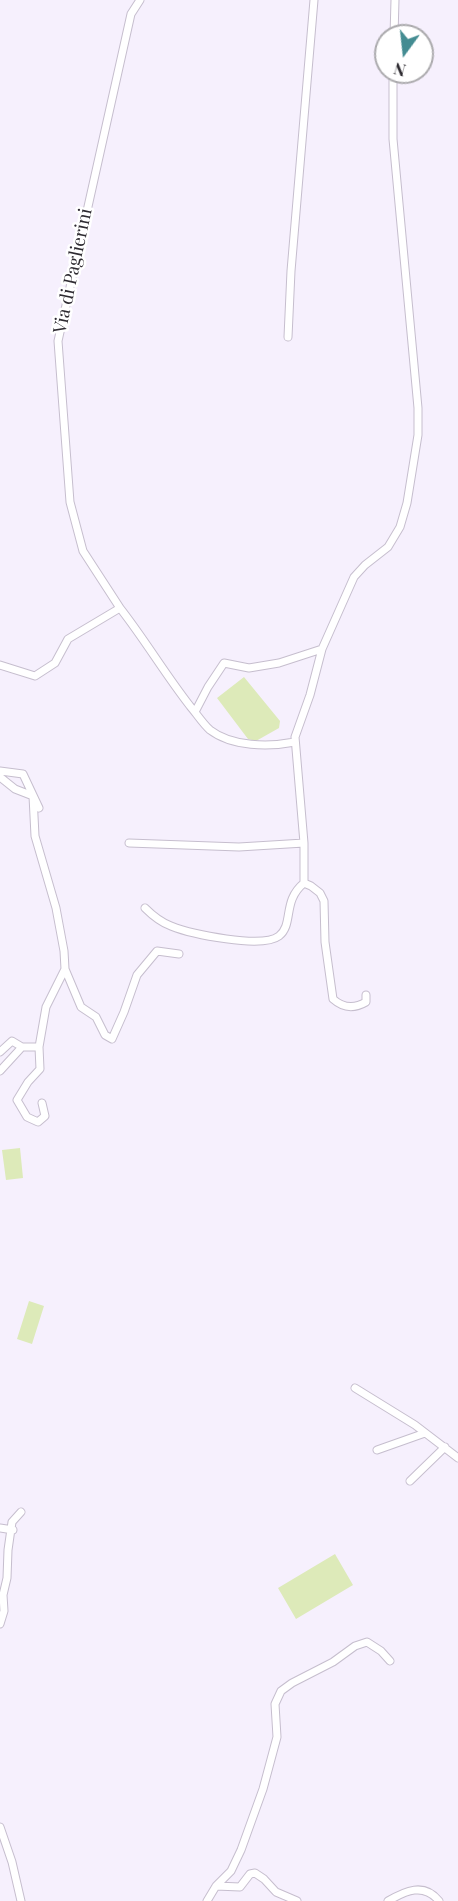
<!DOCTYPE html>
<style>
body{margin:0}
#map{position:relative;width:458px;height:1901px;overflow:hidden;background:#f6f0fd;font-family:"Playfair Display",serif}
canvas{display:block}
.north{position:absolute;left:374px;top:24px;width:60px;height:60px;box-sizing:border-box;background:#fff;border:2px solid #abaaad;border-radius:50%;rotate:195deg;font-size:16px;font-weight:700;line-height:24px;text-align:center;color:#2e2b31}
.north::after{content:'';display:block;margin:auto;width:21px;height:27px;background:#448c92;clip-path:polygon(50% 0,100% 100%,50% 72%,0 100%)}
</style>
<div id="map">
<canvas width="458" height="1901"></canvas>
<div class="north">N</div>
</div>
<script>
const g = document.querySelector('canvas').getContext('2d');
g.lineJoin = 'round';
function fill(path, color) { g.fillStyle = color; g.fill(path, 'evenodd'); }
function stroke(path, color, width, dash) { g.strokeStyle = color; g.lineWidth = width; g.lineCap = dash ? 'butt' : 'round'; g.setLineDash(dash || []); g.stroke(path); }
function drawText(font, color, halo, rows, align = 'center') {
  g.font = font + ' "Playfair Display",serif'; g.lineWidth = 5; g.setLineDash([]); g.textBaseline = 'middle'; g.strokeStyle = halo; g.fillStyle = color; for (const [text, x, y, turn = 0] of rows) {
    g.save(); g.translate(x, y); g.rotate((+turn || 0) * Math.PI / 180); g.textAlign = isNaN(turn) ? turn : align; if (halo) g.strokeText(text, 0, 0); g.fillText(text, 0, 0); g.restore();
  }
}
fill(new Path2D(`
 M244 677 280 721 279 728 256 741 248 739 217 698Z
 M20 1148 23 1178 6 1180 2 1150Z
 M29 1301 44 1306 32 1344 17 1339Z
 M335 1554 353 1585 296 1619 278 1588Z`), '#ddeab9');
const minor = new Path2D(`
 M394 36 395 0
 M288 337 291 271 314 0
 M120 608 83 551 70 502 58 341 131 14 140 0
 M0 665 35 676 55 663 68 639 120 608C145 640 165 674 190 706 196 713 203 724 210 730 232 747 269 747 295 742
 M195 712 208 687 224 663 249 668 279 663 322 649
 M0 771 23 774 39 808
 M0 777 15 789 33 796 35 836 56 908 64 951 65 969 46 1007 39 1047 40 1069 28 1082 17 1100 27 1117 38 1122 45 1116 42 1103
 M129 843 239 847 304 843
 M304 883V843L295 737 310 695 322 649 354 577 365 565 388 547 400 527 407 503 418 435V408L393 139V72
 M145 908C153 916 160 922 171 926 191 934 262 949 279 936 294 924 282 901 304 883L311 886 320 893 324 901 325 942 333 999C343 1008 354 1009 366 1002V995
 M65 969 81 1007 96 1017 105 1035 112 1039 124 1012 137 975 157 951 179 954
 M0 1052 12 1041 22 1047
 M0 1071 22 1047H39
 M355 1388 415 1425 458 1458
 M377 1450 425 1433
 M410 1481 445 1447
 M0 1528 13 1530
 M0 1624 4 1611 3 1595 7 1578 8 1550 12 1522 21 1512
 M0 1827 12 1862 21 1901
 M216 1886 231 1871 241 1850 263 1789 277 1737 275 1704 281 1691 292 1683 333 1662 355 1646 367 1642 381 1651 390 1661
 M207 1901 216 1886 240 1887 250 1874 255 1873 264 1879 276 1892 297 1901
 M388 1901C405 1891 424 1882 439 1901`);
stroke(minor, '#c6bece', 9);
stroke(minor, '#fff', 7);
drawText('18px', '#2e2b31', '#fff', [
 ["Via di Paglierini",73,271,-78]
]);
</script>
